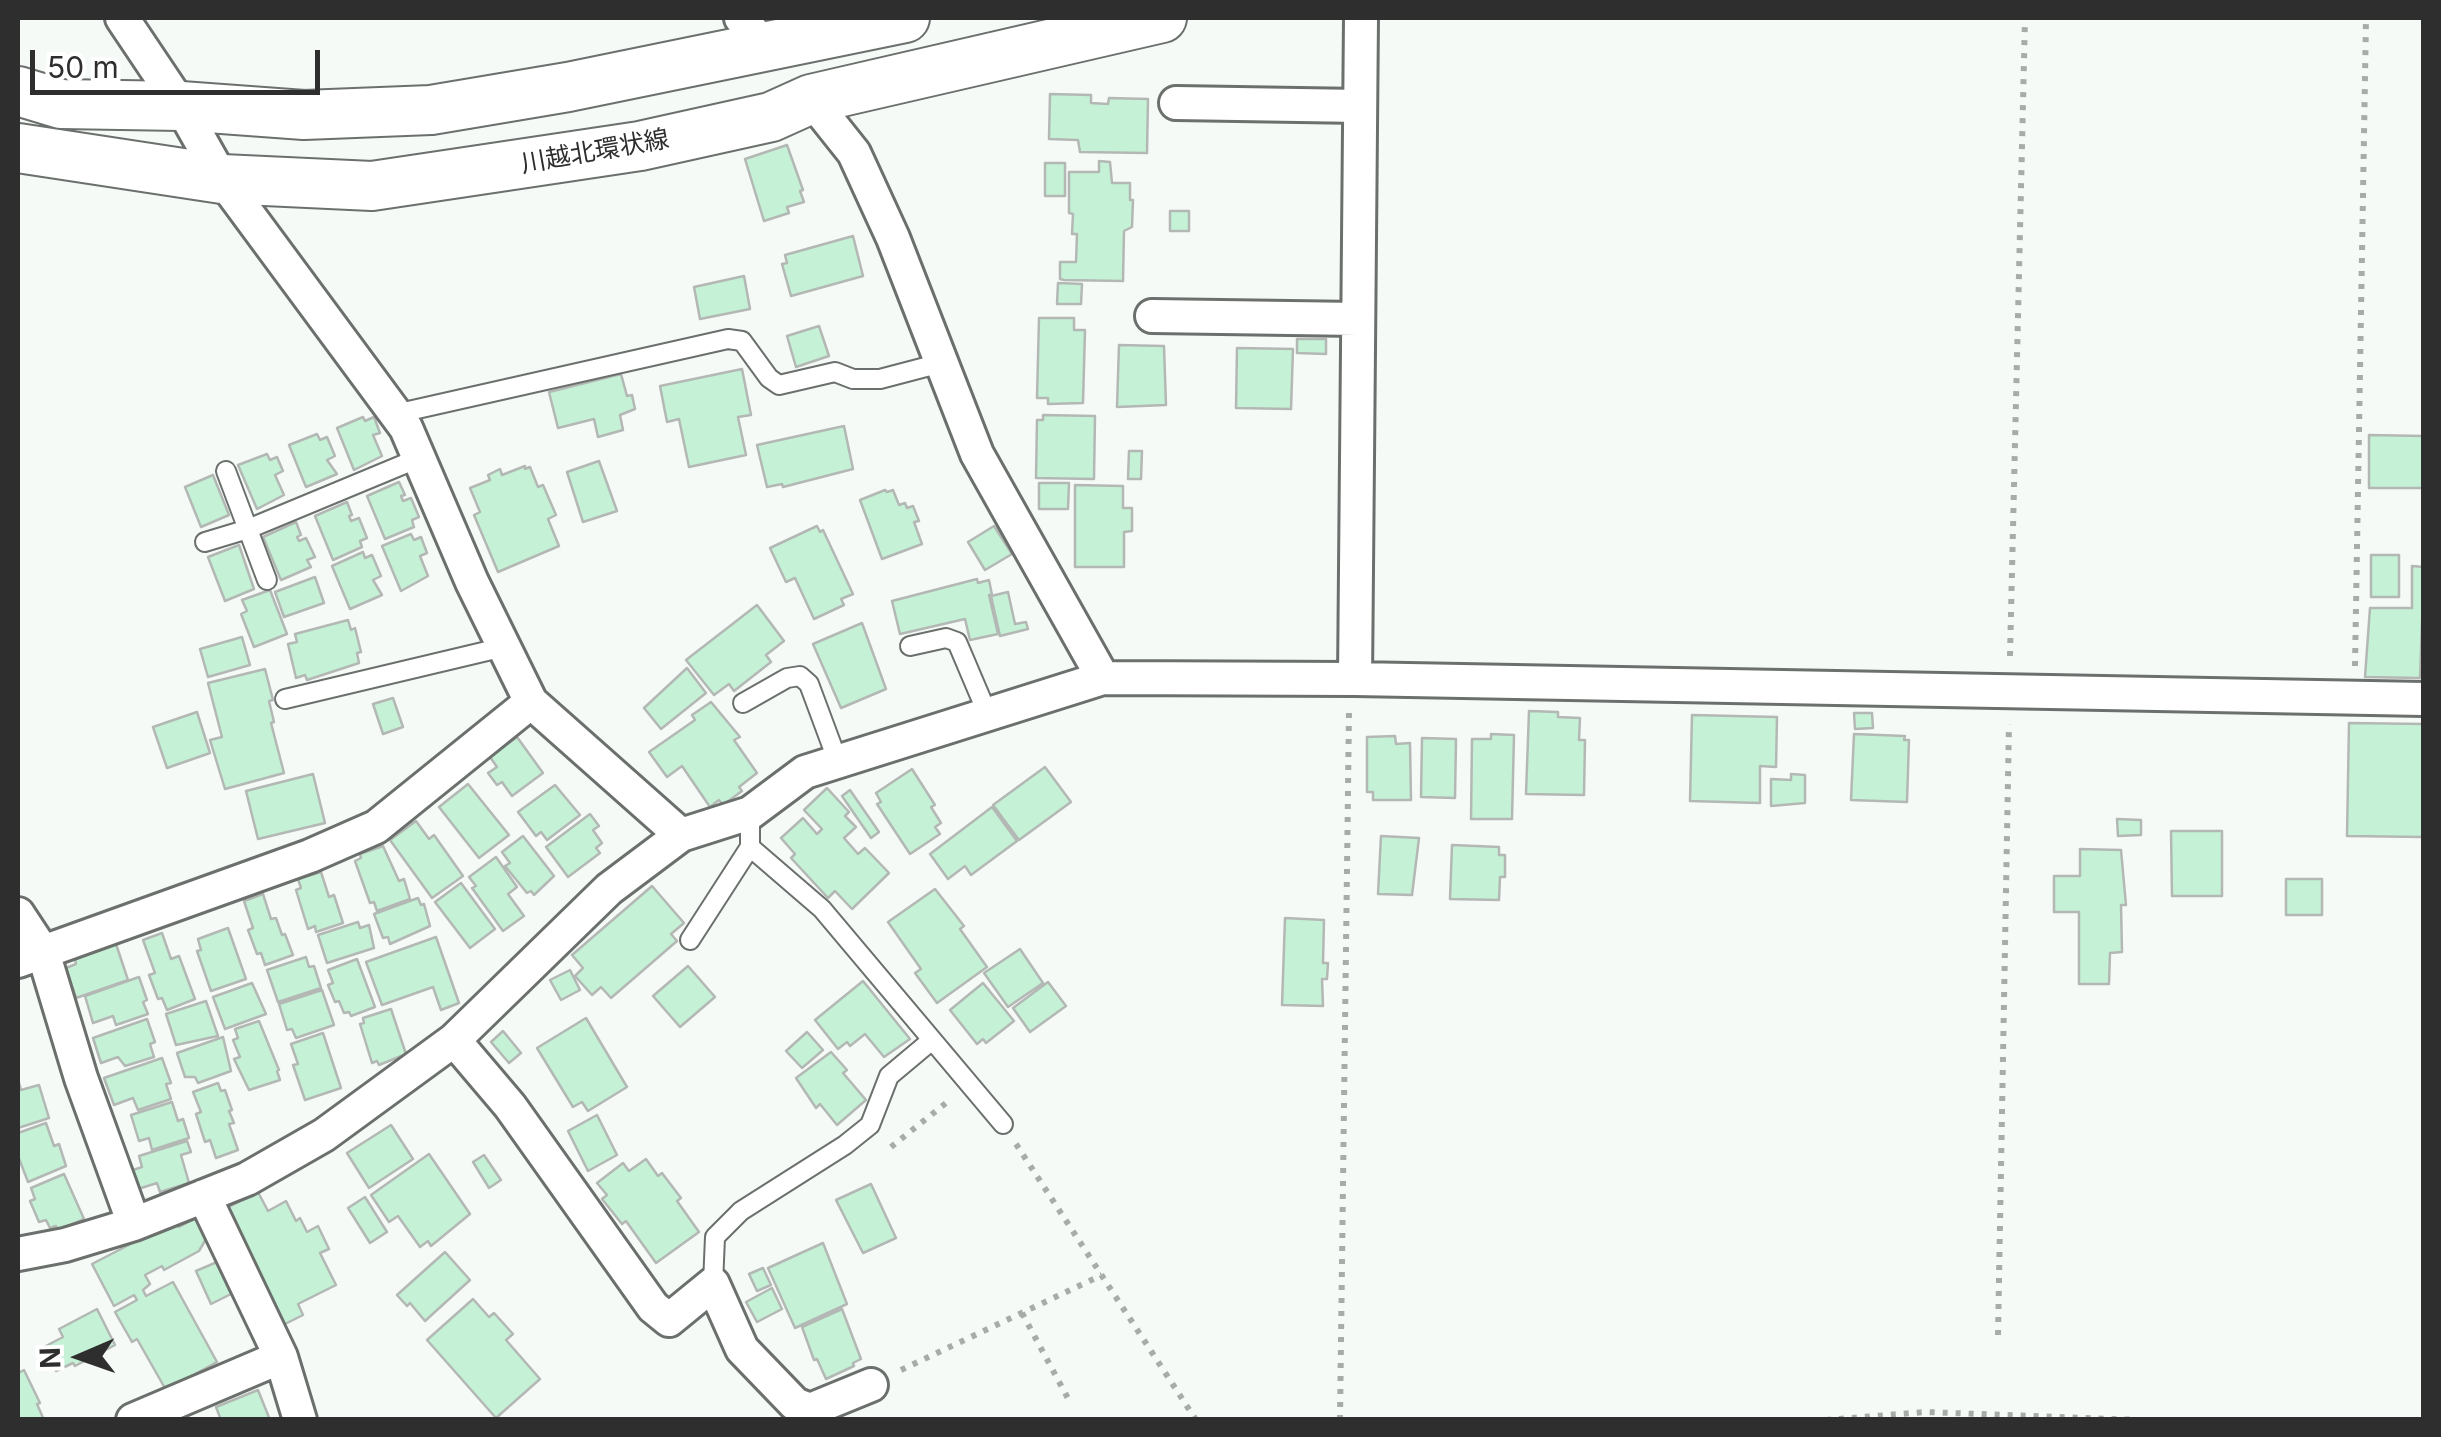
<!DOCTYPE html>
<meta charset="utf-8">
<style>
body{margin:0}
#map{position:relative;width:2441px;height:1437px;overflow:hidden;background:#f5faf7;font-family:Inter,sans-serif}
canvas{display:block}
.frame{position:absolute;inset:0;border:20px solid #2d2e2d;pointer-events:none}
.north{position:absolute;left:30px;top:1307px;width:100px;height:100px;-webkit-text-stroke:8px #fff;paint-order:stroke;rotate:268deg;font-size:28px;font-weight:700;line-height:40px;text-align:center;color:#2d2e2d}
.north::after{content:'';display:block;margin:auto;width:35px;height:45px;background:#2d2e2d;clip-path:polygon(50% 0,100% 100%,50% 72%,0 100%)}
.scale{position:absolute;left:30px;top:50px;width:290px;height:45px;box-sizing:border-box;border:5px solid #2d2e2d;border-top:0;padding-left:12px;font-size:30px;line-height:35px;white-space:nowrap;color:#2d2e2d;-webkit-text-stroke:8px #fff;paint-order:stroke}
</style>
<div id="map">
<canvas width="2441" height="1437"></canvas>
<div class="frame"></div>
<div class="north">N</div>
<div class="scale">50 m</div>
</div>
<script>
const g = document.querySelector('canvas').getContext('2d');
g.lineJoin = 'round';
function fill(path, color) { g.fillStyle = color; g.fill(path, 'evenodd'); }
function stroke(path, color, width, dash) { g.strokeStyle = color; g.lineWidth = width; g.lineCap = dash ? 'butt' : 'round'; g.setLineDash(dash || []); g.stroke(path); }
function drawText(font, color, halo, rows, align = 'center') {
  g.font = font + ' Inter,"Noto Sans JP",sans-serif'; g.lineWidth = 10; g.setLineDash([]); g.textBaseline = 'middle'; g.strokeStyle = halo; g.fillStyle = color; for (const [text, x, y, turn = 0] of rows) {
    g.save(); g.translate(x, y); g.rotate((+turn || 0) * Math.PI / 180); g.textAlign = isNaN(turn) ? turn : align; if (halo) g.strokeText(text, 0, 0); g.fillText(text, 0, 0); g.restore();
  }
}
const building = new Path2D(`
 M1050 94 1091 95V103L1108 104 1109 98 1148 99 1147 153 1080 152 1078 140 1049 139Z
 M787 145 803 190 800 191 804 202 787 207 789 213 764 221 745 159Z
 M1099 161 1110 162 1112 183H1130V200H1133L1132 227 1124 231 1123 281 1064 280 1060 279V262H1076L1077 234H1072L1073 214 1069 213V172H1099Z
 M1045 163H1065V196H1045Z
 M1170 211H1189V231H1170Z
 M853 236 863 276 791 296 782 264 787 263 785 255Z
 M744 276 750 309 700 319 694 287Z
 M1058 283 1082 284 1081 304H1057Z
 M1039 318H1074V330H1085L1083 403 1048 404V398H1037Z
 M819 326 829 356 796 367 787 336Z
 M1297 339H1326V354L1297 353Z
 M1119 345 1164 346 1166 405 1117 407Z
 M1237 348 1293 349 1291 409 1236 408Z
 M742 369 751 415 738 417 746 455 689 467 679 419 667 422 660 386Z
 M621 374 627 396 632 395 635 409 620 415 623 430 598 437 594 419 558 428 549 392Z
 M1043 415 1095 416 1094 479 1036 478 1037 420H1043Z
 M363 417 365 421 374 417 380 433 373 435 382 456 354 470 337 428Z
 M844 426 853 469 783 487 782 484 767 487 757 445Z
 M317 434 320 440 327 437 335 456 327 460 337 474 306 487 289 445Z
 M2369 435 2424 436V488H2369Z
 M1129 451H1142L1141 479H1128Z
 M267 454 270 460 277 457 283 471 275 475 284 495 257 509 238 465Z
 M599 461 617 511 583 522 567 472Z
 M525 466V469L530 467 538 487 543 485 556 515 548 519 559 546 498 572 474 515 480 512 470 488 490 480 488 475 500 469 502 475Z
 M213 475 229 515 201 527 185 487Z
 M399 482 405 495 401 496 403 501 411 498 419 517 412 520 414 527 385 539 367 496Z
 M1039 483H1069L1068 509H1039Z
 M1075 485 1123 486V508H1132V531L1124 532V567H1075Z
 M885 490 887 492 893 490 899 505 905 503 907 508 913 506 919 521 914 522 922 544 882 559 860 500Z
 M347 502 352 515 349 516 351 521 359 518 367 538 360 541 362 547 333 560 315 516Z
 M296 522 301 535 297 537 299 541 306 538 315 557 307 560 311 567 281 580 263 537Z
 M817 526 820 532 823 530 853 594 841 599 844 605 814 619 795 578 786 582 770 548Z
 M994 526 1012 554 985 570 968 542Z
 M411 534 414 540 421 537 427 553 420 556 428 576 401 591 382 546Z
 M239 545 254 589 225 601 208 557Z
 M363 552 365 558 372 555 381 576 373 580 382 595 350 609 332 566Z
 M2371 555H2399V597H2371Z
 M2412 566 2424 567 2420 678 2365 677 2370 608H2412Z
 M315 577 324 603 284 617 275 592Z
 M977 579 978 583 989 580 992 595H989L998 634 970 640 965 619 900 634 892 601Z
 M270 590 287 634 254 647 241 614 247 611 242 600Z
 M1008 592 1015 624 1026 622 1028 629 1000 636 991 596Z
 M757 605 784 641 766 655 771 662 734 691 729 684 714 695 686 660Z
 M348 620 351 630 355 628 361 652 357 653 359 663 307 680 305 675 296 678 288 644 297 642 295 634Z
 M862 623 886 689 841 708 813 644Z
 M242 637 250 665 208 677 200 649Z
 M687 668 706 693 661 729 644 708Z
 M265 669 273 700 269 701 274 722 271 723 284 773 225 789 210 740 222 737 208 683Z
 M393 698 403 727 383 734 373 704Z
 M711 702 740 737 734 740 757 773 739 787 742 791 723 805 719 800 710 807 682 766 667 777 649 752 695 720 692 715Z
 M1529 711 1558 712V717L1580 718 1579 740H1585L1584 795 1526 794Z
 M197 712 210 753 167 768 153 727Z
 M1854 713H1872L1873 728 1855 729Z
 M1692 715 1777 717 1776 767 1760 766V803L1690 801Z
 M2349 723 2424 724 2423 837 2347 836Z
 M1491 734 1514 735 1512 819H1471L1472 739H1491Z
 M1854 734 1905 736 1904 740H1909L1907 802 1851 800Z
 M1395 736 1396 744 1410 743 1411 800H1373V792H1367V737Z
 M517 737 543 773 512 796 502 782 497 785 488 773 497 767 490 757Z
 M1422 738 1456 739 1455 798 1421 797Z
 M1045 767 1071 802 1019 840 993 805Z
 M912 769 935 805 931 807 941 823 935 827 940 834 910 854 877 804 881 802 876 793Z
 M313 774 325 823 258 839 246 791Z
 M1791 774 1805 775V803L1771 806V779L1791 780Z
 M468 784 509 835 479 858 439 807Z
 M555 785 580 815 547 840 541 832 536 836 518 812Z
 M827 788 849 812 845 816 856 827 844 838 858 854 865 848 889 873 852 909 835 891 828 898 791 858 795 854 781 838 803 818 817 834 822 829 804 810Z
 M850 790 879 832 871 838 842 796Z
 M992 807 1017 841 971 875 965 866 948 879 930 854Z
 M590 814 599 826 593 830 602 843 596 848 600 853 568 877 546 847Z
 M2117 819 2141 820V835L2118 836Z
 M416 821 429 839 434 835 463 876 432 898 390 840Z
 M2171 831H2222V896H2172Z
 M523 836 554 876 534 895 531 891 527 893 505 866 510 863 502 852Z
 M1381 836 1419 838 1412 895 1378 894Z
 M1452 845 1499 847V855H1505V877H1500L1499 900 1450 899Z
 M383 846 399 881 404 879 410 899 377 911 374 902 370 903 355 861 361 858 360 854Z
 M2080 849 2121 850 2126 905H2121L2122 952 2110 953 2109 984H2079V912H2054V876H2080Z
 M496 857 517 887 508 894 524 916 503 931 472 888 476 886 469 877Z
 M321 872 329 897 334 895 343 923 316 932 315 926 308 929 296 890 301 888 298 879Z
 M2286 879H2322V915H2286Z
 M461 883 495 929 470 948 435 902Z
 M652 886 684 923 671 934 677 941 611 998 601 987 592 995 575 976 583 968 572 955Z
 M935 889 964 926 960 929 987 967 937 1003 915 973 921 969 888 922Z
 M263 894 271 919 276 918 282 935 285 934 293 955 265 965 261 953 257 954 248 930 253 928 244 901Z
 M418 898 421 905 424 904 430 926 390 944 388 937 383 938 374 914Z
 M1285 918 1324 920 1323 963H1328L1327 979H1322L1323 1006 1282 1005Z
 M358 922 360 928 369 925 374 948 327 963 318 935Z
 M228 928 246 979 211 991 197 951 201 950 198 939Z
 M162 933 171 959 179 956 195 999 167 1010 162 998 158 999 149 975 155 973 143 940Z
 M436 937 459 1003 441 1010 433 987 382 1005 366 962Z
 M116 944 128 980 76 998 66 968 76 964 75 959Z
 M1020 949 1043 983 1008 1007 984 973Z
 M306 957 309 967 314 966 321 988 278 1002 267 970Z
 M357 959 375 1007 351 1016 349 1012 344 1013 339 1001 335 1002 328 985 333 983 328 970Z
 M688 966 715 997 680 1027 653 996Z
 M570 970 580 990 561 1000 550 980Z
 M139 977 147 1000 143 1002 148 1014 116 1025 113 1016 93 1023 85 996Z
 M863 981 910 1039 884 1057 865 1034 850 1046 847 1042 838 1049 815 1020Z
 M1048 982 1066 1006 1030 1032 1013 1008Z
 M252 983 266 1014 225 1029 213 997Z
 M983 983 1014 1021 986 1043 983 1039 977 1044 950 1010Z
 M322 990 334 1025 296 1038 292 1029 287 1030 279 1004Z
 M206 1001 218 1036 176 1045 166 1014Z
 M391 1009 406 1054 379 1065 377 1061 372 1063 360 1024 364 1023 363 1018Z
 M586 1018 627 1087 588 1111 582 1102 573 1107 537 1048Z
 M147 1019 155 1042 150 1044 154 1057 125 1066 118 1057 101 1063 93 1038Z
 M259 1021 279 1070 277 1071 280 1080 249 1090 234 1059 240 1057 233 1040 238 1038 235 1029Z
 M503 1031 521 1053 509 1063 491 1042Z
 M807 1032 823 1050 802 1068 786 1051Z
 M323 1033 341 1088 305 1100 293 1065 298 1064 291 1044Z
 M223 1037 231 1071 198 1083 195 1077H185L177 1053Z
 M831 1052 847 1070 843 1073 866 1100 837 1125 820 1104 816 1108 796 1078Z
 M162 1058 171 1083 166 1084 171 1099 138 1110 133 1098 114 1105 104 1078Z
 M18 1079 21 1090 39 1085 49 1118 18 1128Z
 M218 1083 221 1091 225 1090 232 1110 229 1111 234 1123 229 1124 238 1150 216 1158 210 1140 205 1142 196 1114 201 1112 193 1092Z
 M172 1102 178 1121 183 1119 189 1138 152 1150 149 1138 139 1141 131 1115Z
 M597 1115 617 1155 588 1171 568 1131Z
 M46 1123 54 1146 59 1144 66 1166 28 1182 18 1156V1133Z
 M391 1125 413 1159 369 1188 347 1153Z
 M187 1141 191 1152 181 1155 189 1183 160 1192 157 1183 138 1189 133 1170 142 1167 139 1156Z
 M429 1154 470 1214 431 1246 428 1241 420 1247 398 1216 389 1222 371 1195Z
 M484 1155 501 1180 489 1188 473 1162Z
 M646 1159 658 1176 662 1173 681 1198 677 1201 699 1232 656 1263 626 1221 622 1224 602 1199 607 1195 597 1183 623 1163 629 1171Z
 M64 1174 84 1219 57 1231 56 1226 50 1228 46 1220 39 1222 30 1201 35 1199 31 1188Z
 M871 1184 896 1238 863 1253 836 1200Z
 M258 1192 268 1211 286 1201 296 1221 300 1218 307 1232 318 1226 329 1249 320 1253 336 1285 298 1304 303 1315 281 1326 238 1230 223 1210Z
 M365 1197 387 1232 370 1243 348 1208Z
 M196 1218 206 1239 199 1251 164 1270 162 1266 145 1275 150 1284 143 1290 146 1296 173 1282 217 1362 166 1390 137 1339 132 1342 115 1312 137 1300 134 1295 114 1306 92 1264 175 1221 179 1227Z
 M823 1243 847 1304 795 1328 768 1268Z
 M445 1252 470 1280 425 1321 410 1303 407 1306 397 1295Z
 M217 1262 231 1294 211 1304 196 1271Z
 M763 1268 771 1285 757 1291 749 1274Z
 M772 1288 782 1309 757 1322 746 1302Z
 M473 1299 489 1317 494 1313 513 1334 506 1340 540 1379 496 1418 427 1340Z
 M97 1309 115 1345 75 1366 73 1363 56 1371 44 1347 63 1337 59 1329Z
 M842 1309 861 1359 853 1363 854 1366 826 1379 817 1359 814 1360 802 1327Z
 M24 1370 40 1403 37 1404 44 1420H18V1373Z
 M258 1390 270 1420H221L216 1407Z`);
fill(building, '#c5f2d6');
stroke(building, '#b3b8b5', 2.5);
const service = new Path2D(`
 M395 414 728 339 742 341 769 378 779 385 835 372 853 379H880L941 363
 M226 471 267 580
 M205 542 248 529 419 458
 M910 646 946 638 957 642 988 715
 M285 699 504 647
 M743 703 787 678 800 676 809 684 838 762
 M750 847 822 909 1003 1124
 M690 940 750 847V813
 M713 1284 715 1237 741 1211 845 1145 870 1125 889 1076 932 1040`);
const minor = new Path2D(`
 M122 18 181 106 222 179 406 428 472 582 531 702 681 835
 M741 18 766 48
 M811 99 854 153 893 238 977 454 1103 678
 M1176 103 1360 106
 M1152 316 1358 319
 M1355 679 1361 18
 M18 914 43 952 81 1078 134 1224
 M18 961 310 856 376 827 531 702
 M454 1040 510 1106 653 1307 669 1320 713 1284 742 1349 795 1404 810 1410 871 1385
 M18 1254 65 1245 134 1224 247 1179 324 1135 454 1040 609 889 681 835 750 813 805 772 1103 678 1355 679 2424 699
 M281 1357 300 1420
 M133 1420 281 1357 204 1196`);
const secondary = new Path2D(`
 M18 91 61 104 181 106 304 115 431 110 568 87 905 18
 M18 148 222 179 372 186 640 146 771 117 811 99 1162 18`);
stroke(service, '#6b706d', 22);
stroke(minor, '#6b706d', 38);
stroke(secondary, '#6b706d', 52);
stroke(new Path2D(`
 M2010 656 2025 18
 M2355 666 2366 18
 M1016 1144 1196 1420
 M891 1147 951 1099
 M1022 1313 1071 1404
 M1998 1335 2009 724
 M901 1370 1102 1275
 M1340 1420 1349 711
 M1826 1420 1925 1412 2140 1420`), '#a8aca9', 6, [5, 8]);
stroke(service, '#fff', 18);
stroke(minor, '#fff', 32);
stroke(secondary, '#fff', 48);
drawText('25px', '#2d2e2d', '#fff', [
 ["川越北環状線",595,152,-10]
]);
</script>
